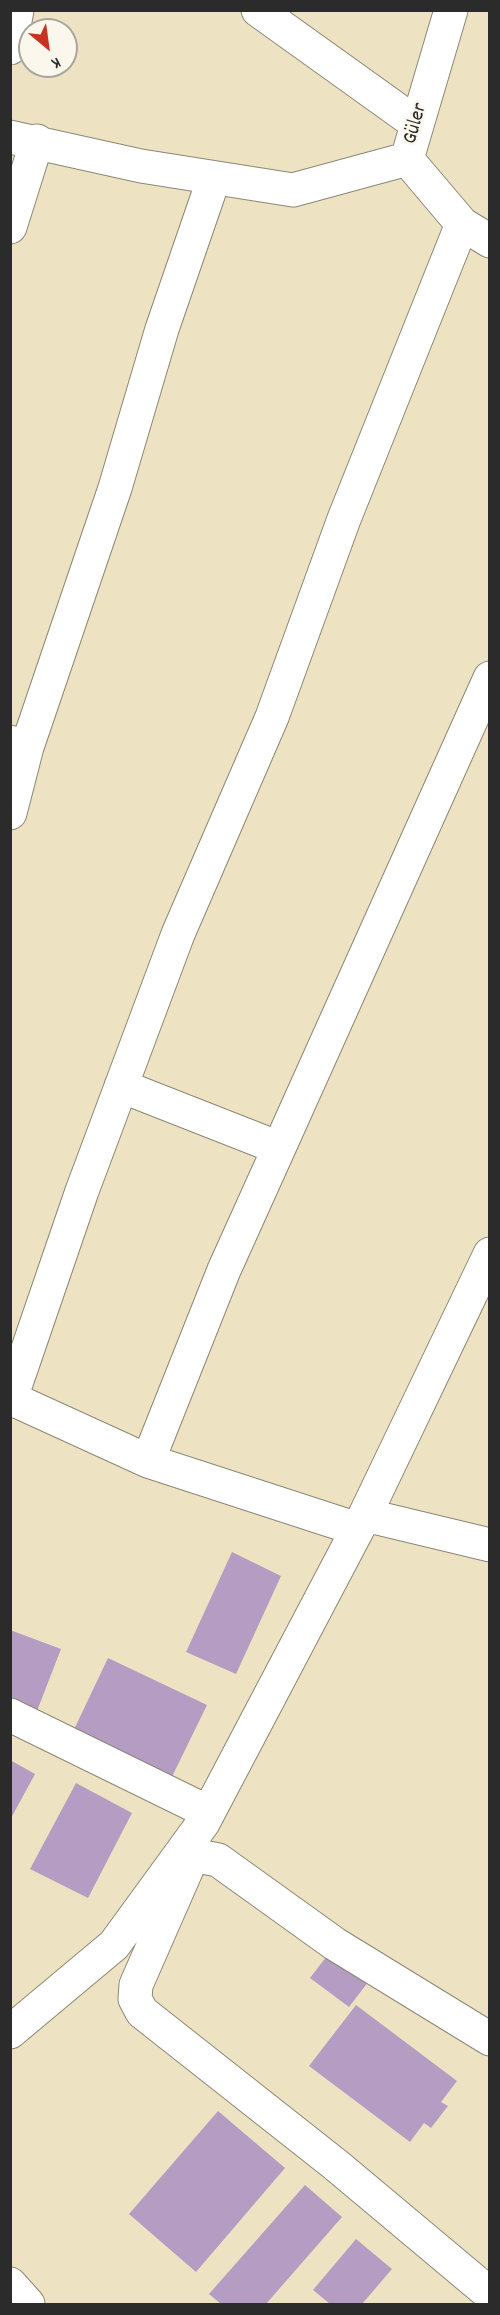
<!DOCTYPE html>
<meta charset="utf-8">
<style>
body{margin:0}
#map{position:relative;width:500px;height:2315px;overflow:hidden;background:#ede3c2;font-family:Dekko,sans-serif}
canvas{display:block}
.frame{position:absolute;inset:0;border:12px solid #2b2b2b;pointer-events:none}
.north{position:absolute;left:18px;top:18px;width:60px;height:60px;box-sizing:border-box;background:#fbf7ec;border:2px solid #a8a59f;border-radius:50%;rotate:151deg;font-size:16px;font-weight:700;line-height:24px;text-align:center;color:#2b2b2b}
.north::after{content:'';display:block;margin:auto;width:21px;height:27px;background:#c8321e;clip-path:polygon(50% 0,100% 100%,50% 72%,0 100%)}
</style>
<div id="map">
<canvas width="500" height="2315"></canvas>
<div class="frame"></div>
<div class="north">K</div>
</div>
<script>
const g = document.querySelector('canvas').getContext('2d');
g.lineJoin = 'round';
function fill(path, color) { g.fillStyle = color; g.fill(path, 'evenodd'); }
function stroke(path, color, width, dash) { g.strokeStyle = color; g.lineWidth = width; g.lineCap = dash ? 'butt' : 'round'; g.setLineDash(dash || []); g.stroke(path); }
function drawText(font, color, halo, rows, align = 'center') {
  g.font = font + ' Dekko,sans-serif'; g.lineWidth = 5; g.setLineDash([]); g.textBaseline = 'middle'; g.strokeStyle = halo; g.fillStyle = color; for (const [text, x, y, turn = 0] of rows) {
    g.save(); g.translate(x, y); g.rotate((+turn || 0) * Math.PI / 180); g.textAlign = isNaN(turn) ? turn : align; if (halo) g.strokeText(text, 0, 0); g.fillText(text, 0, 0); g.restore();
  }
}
fill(new Path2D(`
 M232 1552 281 1576 236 1674 186 1652Z
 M10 1630 61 1649 37 1711 10 1701Z
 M108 1658 207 1705 167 1787 69 1740Z
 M10 1760 35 1774 10 1820Z
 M76 1783 132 1813 88 1898 30 1869Z
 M333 1948 372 1977 349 2007 310 1978Z
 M356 2005 457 2081 441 2102 448 2106 431 2128 424 2123 410 2142 309 2066Z
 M218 2111 285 2168 196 2272 129 2214Z
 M305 2185 342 2217 266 2304H221L209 2294Z
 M356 2239 392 2269 362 2304H330L313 2290Z`), '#b59cc3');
const minor = new Path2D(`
 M258 10 417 124
 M451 10 407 159 462 224 490 241
 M10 48 17 10
 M10 137 141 166 293 190 407 159
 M10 227 37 141
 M10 742 27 747 10 813
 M27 747 115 488 162 329 214 178
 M121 1086 279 1148 490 678
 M10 1398 148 1461 357 1529
 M10 1401 82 1191 178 934 272 717 344 519 462 224
 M148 1461 224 1270 279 1148
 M365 1515 490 1545
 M10 1715 208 1812
 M10 2032 114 1945 203 1823 365 1515 490 1254
 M490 2039 335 1944 218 1860 193 1855 136 1985 135 1999 142 2012 336 2165 490 2294
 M10 2284 28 2304`);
stroke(minor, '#8c8776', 35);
stroke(minor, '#fff', 33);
drawText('21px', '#2b2b2b', '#fbf7ec', [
 ["Güler",417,124,-74]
]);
</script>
